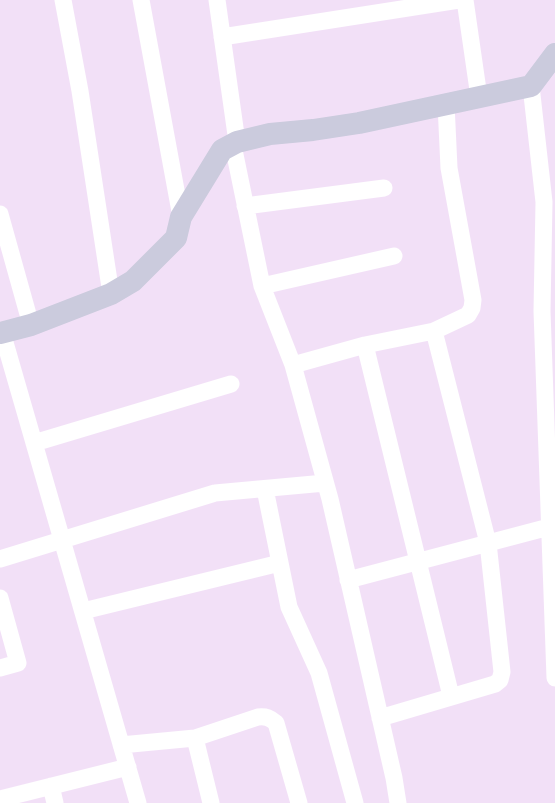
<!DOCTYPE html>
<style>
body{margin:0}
canvas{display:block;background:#f2e0f7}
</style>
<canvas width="555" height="803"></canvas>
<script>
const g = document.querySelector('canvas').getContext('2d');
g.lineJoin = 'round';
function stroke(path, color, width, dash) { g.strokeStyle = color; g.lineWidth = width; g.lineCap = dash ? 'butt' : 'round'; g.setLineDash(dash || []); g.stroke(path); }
stroke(new Path2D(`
 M63 0 80 91 111 294
 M141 0 181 217
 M217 0 237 142
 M465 0 479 97
 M222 37 459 0
 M531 86 544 202 542 311 555 678
 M233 145 262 286 293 365 330 499 394 778 398 803
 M245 206 384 188
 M0 214 31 325
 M262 286 394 256
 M2 332 138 803
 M365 345 451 696
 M293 365 365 345 434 331 468 315 472 308 473 300 449 168 446 104
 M34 443 231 384
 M265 489 289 607 319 673 355 803
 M0 559 215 493 325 483
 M348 580 549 527
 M0 598 18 663 0 668
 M83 611 280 563
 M380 718 495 684 500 680 502 672 488 543 434 331
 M195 738 211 803
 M121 745 195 738 258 717C266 716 270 718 276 723L299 803
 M51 786 55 803
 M0 799 128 767`), '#fff', 17);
stroke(new Path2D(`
 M0 333 31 325 111 294 133 281 176 238 181 217 222 150 237 142 270 134 313 130 359 123 531 86 555 54`), '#cbcbdd', 22);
</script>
